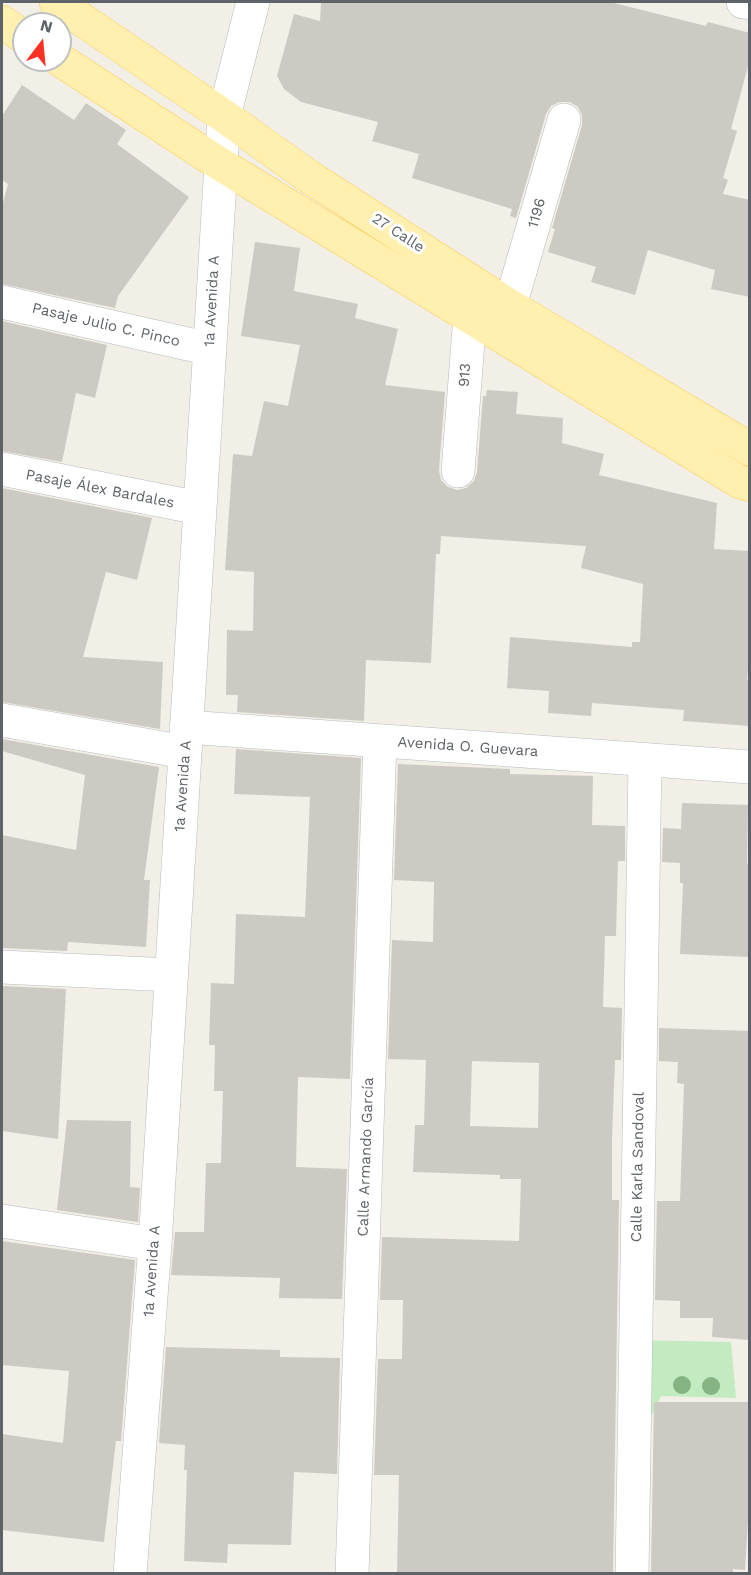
<!DOCTYPE html>
<meta charset="utf-8">
<style>
body{margin:0}
#map{position:relative;width:751px;height:1575px;overflow:hidden;background:#f2efe7;font-family:"Work Sans",sans-serif}
canvas{display:block}
.frame{position:absolute;inset:0;border:3px solid #5e6369;pointer-events:none}
.north{position:absolute;left:12px;top:12px;width:60px;height:60px;box-sizing:border-box;background:#fff;border:2px solid #bfc1c3;border-radius:50%;rotate:16deg;font-size:16px;font-weight:700;line-height:24px;text-align:center;color:#5e6369}
.north::after{content:'';display:block;margin:auto;width:21px;height:27px;background:#fb3124;clip-path:polygon(50% 0,100% 100%,50% 72%,0 100%)}
</style>
<div id="map">
<canvas width="751" height="1575"></canvas>
<div class="frame"></div>
<div class="north">N</div>
</div>
<script>
const g = document.querySelector('canvas').getContext('2d');
g.lineJoin = 'round';
function fill(path, color) { g.fillStyle = color; g.fill(path, 'evenodd'); }
function stroke(path, color, width, dash) { g.strokeStyle = color; g.lineWidth = width; g.lineCap = dash ? 'butt' : 'round'; g.setLineDash(dash || []); g.stroke(path); }
function drawText(font, color, halo, rows, align = 'center') {
  g.font = font + ' "Work Sans",sans-serif'; g.lineWidth = 6; g.setLineDash([]); g.textBaseline = 'middle'; g.strokeStyle = halo; g.fillStyle = color; for (const [text, x, y, turn = 0] of rows) {
    g.save(); g.translate(x, y); g.rotate((+turn || 0) * Math.PI / 180); g.textAlign = isNaN(turn) ? turn : align; if (halo) g.strokeText(text, 0, 0); g.fillText(text, 0, 0); g.restore();
  }
}
fill(new Path2D(`
 M633 1340 731 1342 736 1398 661 1396 652 1415 627 1410Z`), '#c2ebc1');
fill(new Path2D(`
 M321 2H610L706 26 708 22 750 33V59L731 129 737 131 723 178 728 180 723 194 750 200V297L711 289 715 270 648 250 635 295 591 282 596 267 548 252 555 229 552 228 582 125V115L578 107 570 102H559L551 106 546 114 516 218 510 216 512 209 412 178 419 154 372 141 378 122 301 102 284 89 277 76 294 14 320 21Z
 M22 85 74 120 86 103 126 130 117 144 189 197 118 296 115 308 2 284V206L8 184 2 180V116Z
 M255 242 300 248 294 291 358 304 355 318 398 329 385 385 445 392 439 470 441 480 448 487 457 490 466 488 474 481 477 472 483 396H486L487 390 518 392 516 414 563 418 562 443 604 454 599 475 717 503 714 549 750 551V646L747 680H750V726L683 721 684 710 592 703 591 716 548 713 549 691 507 688 510 637 632 647V642H640L643 584 581 568 586 546 441 536 440 554H436L431 663 366 660 364 721 237 712 238 695H226L227 630 253 631 254 572 225 570 233 454 252 456 264 401 288 406 300 345 241 336Z
 M2 321 107 345 95 398 76 393 62 462 2 451Z
 M2 488 152 518 137 580 106 572 83 657 163 662 160 729 2 702Z
 M2 739 159 767 144 880H150L146 947 68 942 67 951 2 948V835L76 850 85 775 2 751Z
 M236 749 361 758 350 1079 298 1077 296 1167 347 1169 342 1299 279 1298 280 1278 171 1275 175 1232H204L206 1163H221L223 1091H214L215 1045H209L211 983 234 984 236 914 305 917 310 797 234 794Z
 M398 764 510 769V774L593 776 592 825 625 826V861H618L616 936H605L603 1007 622 1008 621 1060H615L612 1138V1200H619L613 1574H397L399 1475H374L378 1359H402L403 1300H380L382 1237 519 1241 521 1179H500V1175L413 1172 415 1125H424L426 1060 388 1059 392 940 433 942 434 882 394 880ZM472 1061 539 1063 538 1128 470 1126Z
 M682 803 748 805 747 864H750V957L680 954 683 883H680V863L662 862 663 828 681 829Z
 M2 986 66 989 58 1139 2 1131Z
 M659 1028 750 1031V1340L712 1337 713 1318H680V1301L655 1300 657 1201H680L684 1084 677 1083 678 1062 659 1061Z
 M67 1120 131 1121 130 1187 140 1188 138 1222 57 1210Z
 M2 1241 135 1260 121 1441H116L104 1542 2 1530V1434L63 1443 69 1371 2 1365Z
 M166 1347 280 1350V1357L340 1358 337 1474 294 1472 291 1545 228 1544 227 1563 184 1561 187 1470H184L185 1445 159 1443Z
 M654 1402H750V1488L745 1570 733 1569V1574H651Z`), '#cdcac4');
const minor = new Path2D(`
 M743 2 750 3
 M2 302 210 349
 M510 306 564 120
 M2 469 199 508
 M458 471 470 316V290
 M2 720 185 752
 M186 727 750 767
 M2 967 171 975
 M2 1221 155 1244
 M130 1574 155 1244 224 116 253 2
 M352 1574 380 741
 M632 1574 645 760`);
const major = new Path2D(`
 M56 2 224 116 308 176 510 306 750 449
 M2 22 24 37
 M60 60 220 164 740 482 750 485`);
stroke(minor, '#b7babf', 34);
stroke(major, '#ffcc53', 34);
stroke(minor, '#fff', 33);
stroke(major, '#fff0af', 33);
g.fillStyle = '#85b381';
for (const [x, y] of [
 [682,1385],
 [711,1386]
]) { g.beginPath(); g.arc(x, y, 9, 0, 2 * Math.PI); g.fill(); }
drawText('15px', '#5e6369', '#fff', [
 ["1196",537,213,-74],
 ["27 Calle",398,233,33],
 ["1a Avenida A",212,301,-87],
 ["Pasaje Julio C. Pinco",106,325,13],
 ["913",465,375,-86],
 ["Pasaje Álex Bardales",100,489,11],
 ["Avenida O. Guevara",468,747,4],
 ["1a Avenida A",183,786,-86],
 ["Calle Armando García",366,1157,-88],
 ["Calle Karla Sandoval",638,1167,-89],
 ["1a Avenida A",152,1271,-86]
]);
</script>
